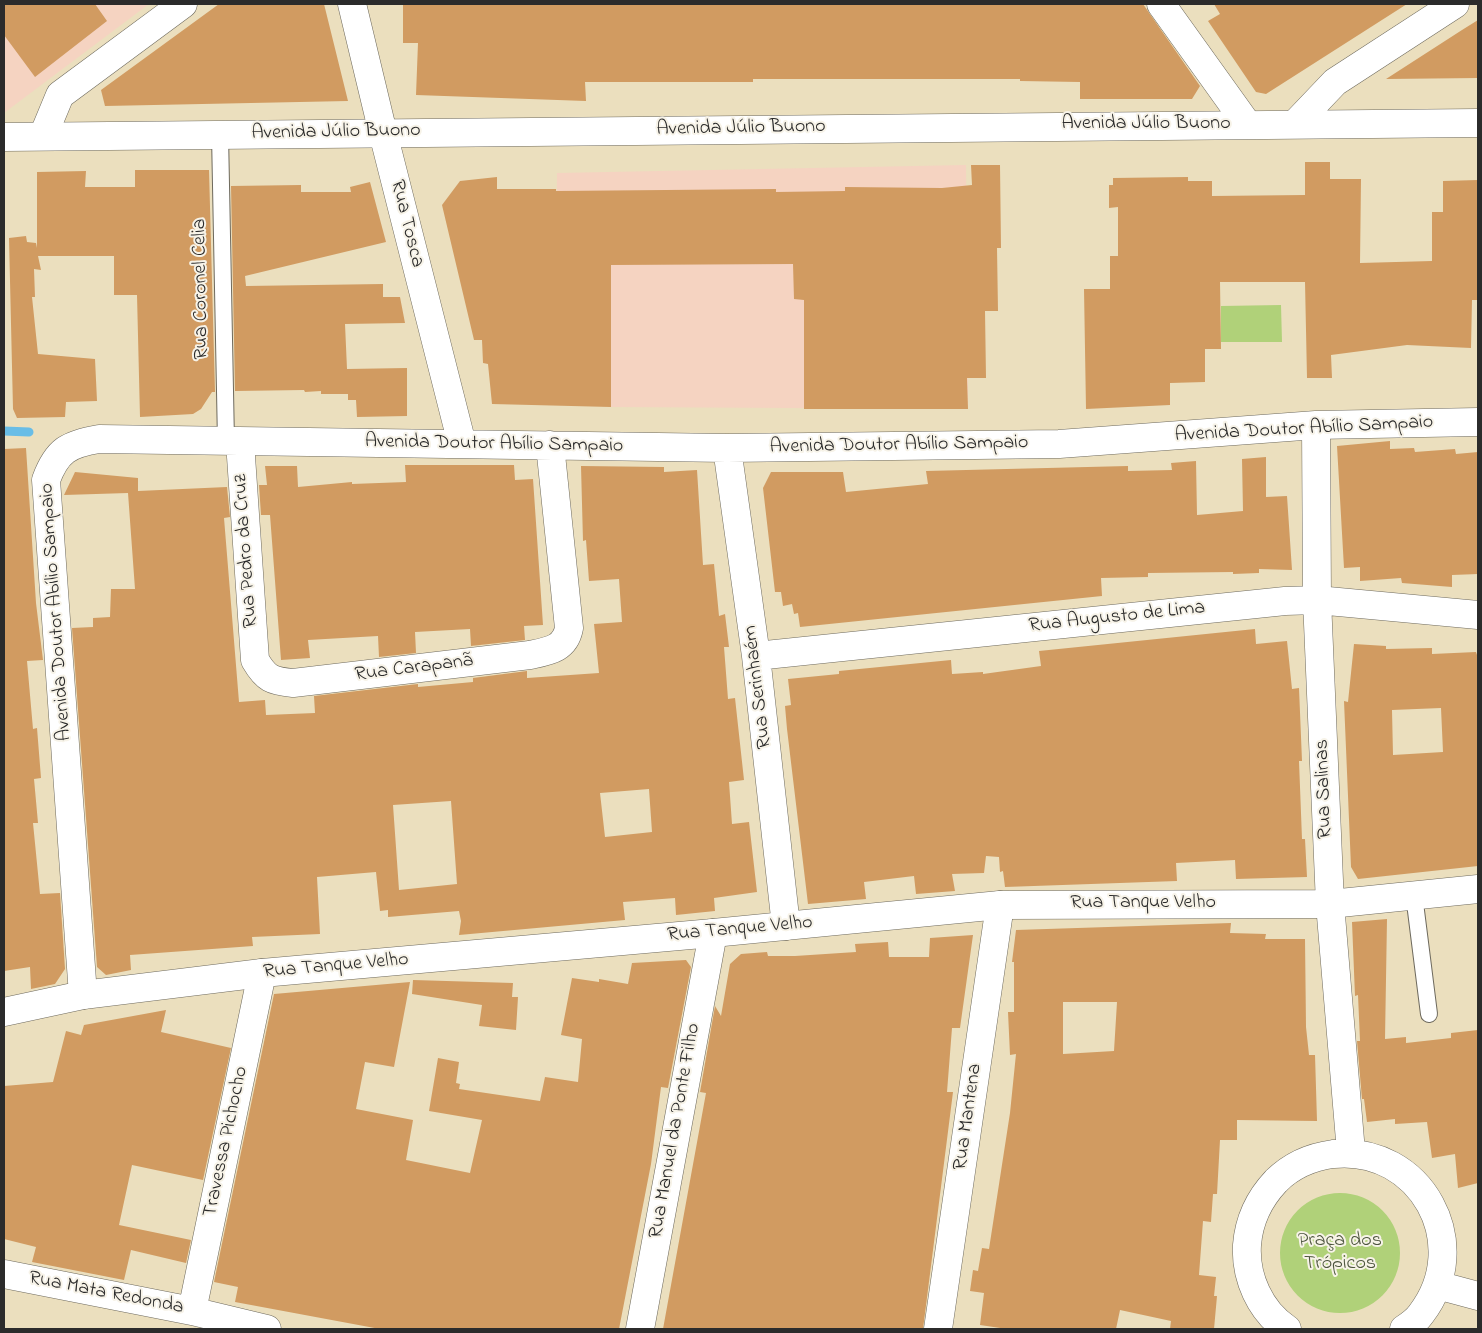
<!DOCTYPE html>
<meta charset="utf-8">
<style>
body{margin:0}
#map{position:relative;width:1482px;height:1333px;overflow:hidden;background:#ebdfbe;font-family:"Indie Flower",sans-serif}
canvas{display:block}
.frame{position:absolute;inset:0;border:5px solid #2b2b2b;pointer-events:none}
</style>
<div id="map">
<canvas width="1482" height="1333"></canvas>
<div class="frame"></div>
</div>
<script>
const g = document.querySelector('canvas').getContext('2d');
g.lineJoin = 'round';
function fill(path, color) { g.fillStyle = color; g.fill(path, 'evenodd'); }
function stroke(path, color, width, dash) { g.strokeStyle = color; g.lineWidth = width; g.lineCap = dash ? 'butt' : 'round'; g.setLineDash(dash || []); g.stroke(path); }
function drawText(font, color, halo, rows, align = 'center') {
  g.font = font + ' "Indie Flower",sans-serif'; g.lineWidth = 4; g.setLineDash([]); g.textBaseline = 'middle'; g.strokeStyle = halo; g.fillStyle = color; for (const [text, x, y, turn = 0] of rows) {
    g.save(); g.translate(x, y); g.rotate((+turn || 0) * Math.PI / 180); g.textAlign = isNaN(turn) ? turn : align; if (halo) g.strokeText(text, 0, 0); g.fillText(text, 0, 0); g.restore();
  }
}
fill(new Path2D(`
 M4 4H149L4 113Z
 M966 165 968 409 611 407V276H570L556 279 557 173Z`), '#f5d3c1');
fill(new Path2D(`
 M1281 305 1282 342H1221V306Z
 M1280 1253a60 60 0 1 1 120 0a60 60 0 1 1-120 0Z`), '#b0d179');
stroke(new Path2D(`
 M4 431 29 432`), '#69bde6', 9);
fill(new Path2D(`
 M4 4H95L107 21 35 77 4 35Z
 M219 4H324L348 101 105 106 101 90Z
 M403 4H1143L1200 86 1192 99H1080V82L1020 81V79H753V82H585L586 101 416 95 418 43H403Z
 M1214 4H1407L1266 94 1256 92 1208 21 1220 14Z
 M1478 20V78L1386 79 1462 30Z
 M1305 162H1330V179H1361L1360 263 1432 261V212H1443V181L1478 180V300H1472L1471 348 1407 345 1331 355 1332 378H1307L1305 282H1220L1221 349H1205V382L1170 383V405L1086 409 1084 289H1110V256H1118V207L1109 208V185H1113V178L1188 177V181H1212V196L1305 195Z
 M971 165H1000L1001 248H997L998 311H985L986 378H967L968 409H804V300L794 299 793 264 611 265V407L492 404 488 364 483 363 482 340H474L442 205 460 181 497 177V189H556V191L776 189V192L845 191V187L942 188 972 185Z
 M135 170H209L215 392H212L201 409 193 414 140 417 137 295H114V256H38L41 270 34 269 35 297H32L38 354 95 359 97 401 66 402 65 417 17 418 13 409 9 238 26 236 27 242 36 243 37 248V172L86 171 85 187H135Z
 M370 182 386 242 245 276 246 286 383 284V297H400L405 323 345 324 347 369 407 368V416L357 417 356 400H348V394H321V391L305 392 304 390 235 391 231 186 301 185V192H351L350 187Z
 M1390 441V449L1414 448 1415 452 1455 449 1456 454 1478 452V574L1452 575V587L1402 583 1401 578 1360 581V567L1344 568 1337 446Z
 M26 448 36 603 43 660 27 661 33 729 37 728 41 778 34 779 38 823H33L40 894 60 893 65 969 55 984 31 989 30 967 4 971V449Z
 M1266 457V497L1287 496 1292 570 1259 569V573L1233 574V572L1148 573V577L1101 578 1102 596 800 627 798 613 794 614 792 604 783 606 781 592H775L763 488 771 472H843L846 492 928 484 926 471 1128 466V471L1172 470 1171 463 1196 461 1197 515 1243 511 1242 459Z
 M405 465H514L515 480 533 479 543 625 524 626 525 640 471 646 470 629 415 632 416 653 379 657 378 636 308 640 310 658 281 660 270 515H261L259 485H267L265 466H297L298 487 352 482V484L406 482Z
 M581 466 664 467V472L697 470 703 565 714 564 719 616 725 614 729 647H724L728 699 735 698 744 780 729 782 732 824 749 822 757 892 714 898 715 911 676 915 675 898 623 902 625 920 459 935 461 921 459 911 388 917V910L380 911 376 872 317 877 320 934 252 937 253 946 130 955 131 970 106 975 97 967 72 628 93 627V618L110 617 111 589H135L128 493 64 495 75 472 138 478V491L227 487 230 517 224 518 239 702 265 700 266 715 315 713 314 696 418 684V687L473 682V678L527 671V678L599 673 594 624 622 622 619 579 589 581 586 540 583 541ZM649 789 652 832 605 837 600 793ZM451 801 457 884 399 890 393 805Z
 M1255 629 1256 644 1287 641 1292 689 1299 688 1302 761H1299L1302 839H1305L1307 877 1236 879 1235 860 1176 863 1177 881 1005 887 1003 871 1000 872 999 857 986 856 984 873 952 874 955 891 916 894 914 876 864 882 866 899 808 904 787 729 785 706 791 705 788 679 839 674V671L951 660 952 674 983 672V674L1041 666 1039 651Z
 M1354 644 1386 646V649L1432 648V654L1476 652 1478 658V866L1358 879 1351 867 1344 701 1348 702ZM1441 708 1443 752 1393 755 1392 710Z
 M1387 919 1385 1039 1406 1037V1043L1451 1038V1033L1478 1030V1183L1458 1188 1455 1154 1432 1158 1427 1122 1395 1124V1119L1367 1122 1364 1099H1362L1357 1041H1360L1358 995 1355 996 1352 922Z
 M1231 923 1230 933 1266 934 1265 939H1305L1306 1027 1309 1055H1315L1317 1121 1237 1120V1140H1220L1217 1194H1213L1211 1222 1203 1221 1199 1275 1216 1277 1214 1296H1217L1214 1329H1170L1171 1321 1120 1310 1116 1329H1007L980 1325 984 1293 970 1291 973 1270 978 1271 982 1248 989 1249 1010 1113 1016 1054 1010 1055 1008 1012H1014V962H1012L1016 930ZM1063 1002H1117L1114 1051 1063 1054Z
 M973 935 960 1028H952L947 1092H953L923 1329H663L706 1093 700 1092 715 1006 721 1016 730 964 741 954 767 952 768 956H795L856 952 855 944 888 942 889 957H929L930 938Z
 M686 960 691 967 668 1088 661 1087 651 1164 619 1329H380L235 1302 238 1287 214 1282 274 994 410 982 394 1067 365 1062 356 1109 413 1120 406 1160 470 1173 482 1120 429 1111 438 1058 459 1062 456 1083 460 1084 459 1089 540 1101 545 1077 578 1082 582 1039 561 1035 572 978 599 982V979L628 984 632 963Z
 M413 980 513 983 512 997H518L516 1030 479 1026 482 1005 412 994Z
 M166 1010 161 1032 231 1048 203 1180 132 1165 119 1225 191 1240 186 1263 131 1250 124 1280 32 1262 36 1247 4 1239V1086L53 1082 66 1031 81 1035 84 1025Z`), '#d19b61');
const service = new Path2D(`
 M220 134 226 442
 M1414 895 1429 1014`);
const minor = new Path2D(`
 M1161 4 1247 124
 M383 133 462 444
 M43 136 60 95 183 4
 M1316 425 1317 600 1330 904 1351 1152
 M240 442 255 660C266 679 272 681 293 683L530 655C549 651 565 649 569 628L550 445
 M727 448 756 656 786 926
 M756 656 1285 601 1317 600 1478 615
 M83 995 46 480C57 450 69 444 99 439L727 448 1059 444 1316 425 1478 422
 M4 1274 192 1311 267 1329
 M1437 1285 1478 1296
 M192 1311 262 973
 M640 1329 713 933
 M938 1329 1000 905
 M1287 1329C1260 1311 1245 1277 1247 1245 1249 1219 1259 1199 1276 1181 1291 1166 1311 1157 1333 1154 1421 1145 1475 1244 1421 1314 1417 1320 1410 1325 1404 1329`);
const tertiary = new Path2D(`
 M352 4 383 133
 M1295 124 1335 82 1455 4
 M4 1012 83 995 262 973 713 933 1000 905 1330 904 1478 889`);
const secondary = new Path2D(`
 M4 137 1478 123`);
stroke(service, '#6e6a5e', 18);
stroke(minor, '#6e6a5e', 29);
stroke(tertiary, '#6e6a5e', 29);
stroke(secondary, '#6e6a5e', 29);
stroke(service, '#fff', 16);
stroke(minor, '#fff', 28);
stroke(tertiary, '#fff', 28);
stroke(secondary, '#fff', 28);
drawText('20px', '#2b2b2b', '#f7f3e8', [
 ["Avenida Júlio Buono",1146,125],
 ["Avenida Júlio Buono",741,129,-1],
 ["Avenida Júlio Buono",336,133,-1],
 ["Rua Tosca",406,224,76],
 ["Rua Coronel Celia",202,289,-91],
 ["Avenida Doutor Abílio Sampaio",1304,430,-3],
 ["Avenida Doutor Abílio Sampaio",494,445,1],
 ["Avenida Doutor Abílio Sampaio",899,446,-1],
 ["Rua Pedro da Cruz",247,551,-94],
 ["Avenida Doutor Abílio Sampaio",57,612,-94],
 ["Rua Augusto de Lima",1117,618,-6],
 ["Rua Carapanã",414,669,-7],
 ["Rua Serinhaém",759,687,-97],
 ["Rua Salinas",1325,789,-92],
 ["Rua Tanque Velho",1143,904],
 ["Rua Tanque Velho",740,930,-5],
 ["Rua Tanque Velho",336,967,-5],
 ["Rua Mantena",969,1117,-82],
 ["Rua Manuel da Ponte Filho",676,1131,-80],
 ["Travessa Pichocho",227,1142,-78],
 ["Rua Mata Redonda",106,1294,11]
]);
drawText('20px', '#4c543e', '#f7f3e8', [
 ["Praça dos",1340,1242],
 ["Trópicos",1340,1265]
]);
</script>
